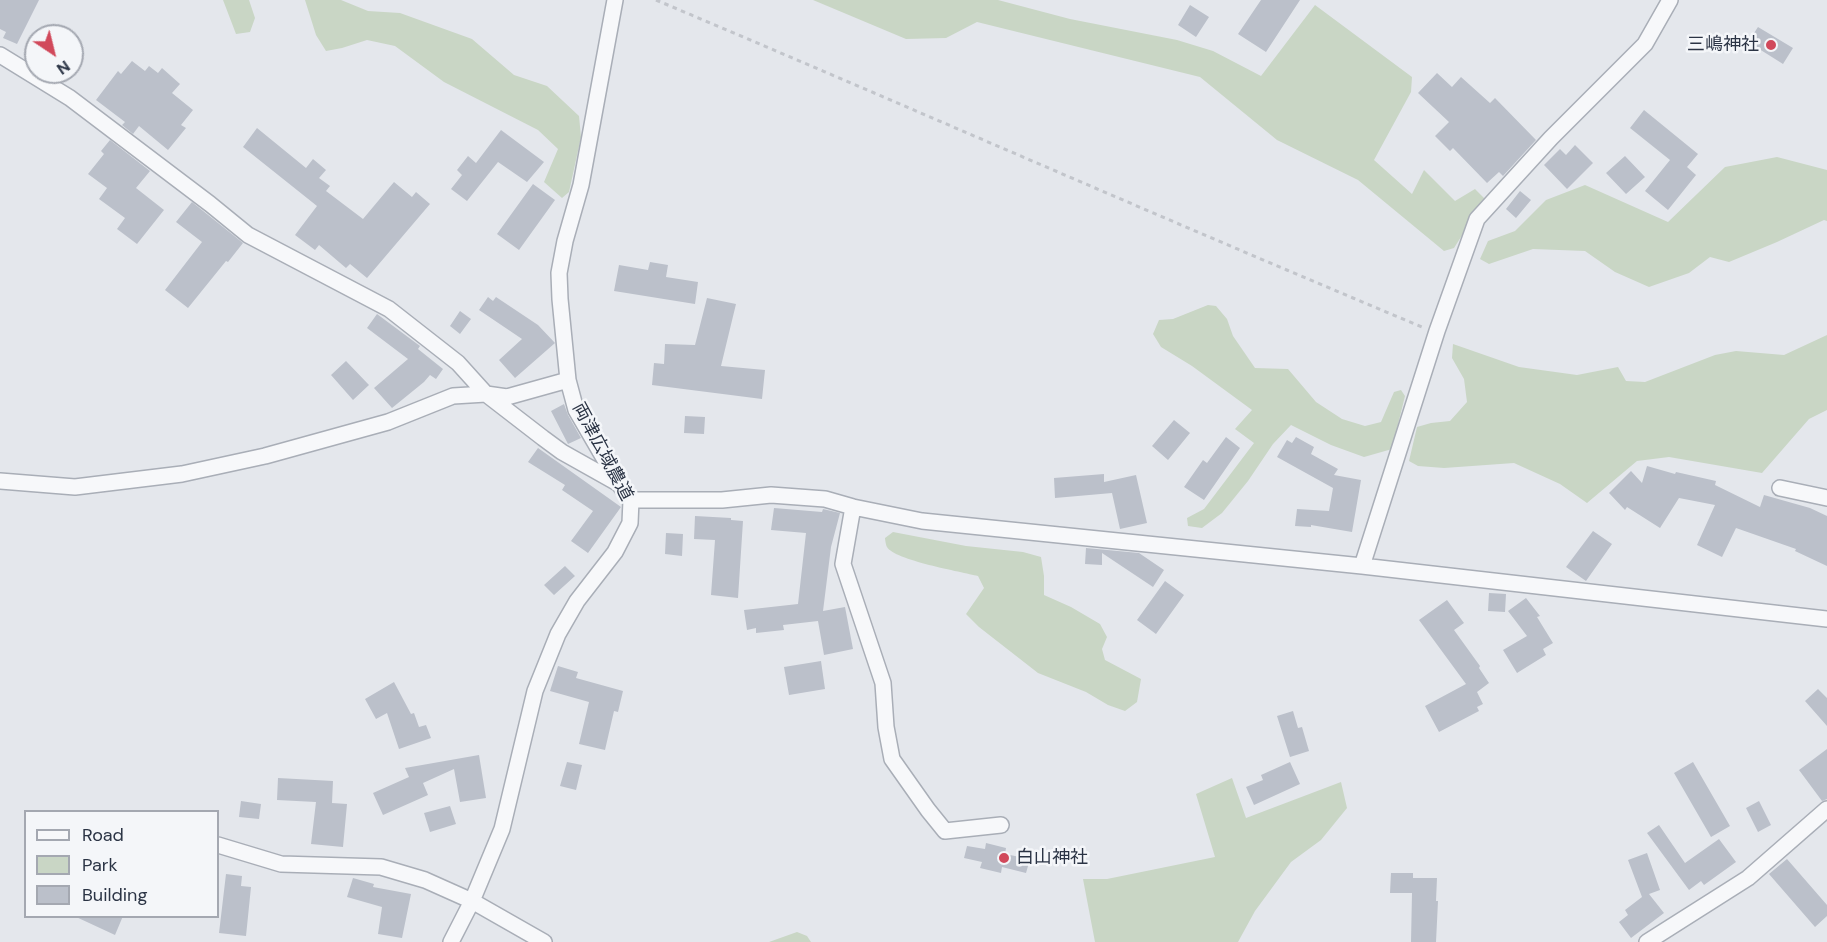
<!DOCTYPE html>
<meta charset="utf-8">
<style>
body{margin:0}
#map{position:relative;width:1827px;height:942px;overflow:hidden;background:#e4e7ec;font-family:"DM Sans",sans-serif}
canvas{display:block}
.legend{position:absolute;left:24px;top:810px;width:195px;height:108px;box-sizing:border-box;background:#f4f6f9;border:2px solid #a4a8b1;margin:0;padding:8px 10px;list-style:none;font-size:18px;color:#2b3445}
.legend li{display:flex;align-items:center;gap:12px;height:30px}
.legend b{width:30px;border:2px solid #a4a8b1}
.north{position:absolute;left:24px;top:24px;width:60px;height:60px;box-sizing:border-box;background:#f4f6f9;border:2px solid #a4a8b1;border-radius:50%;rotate:145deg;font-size:16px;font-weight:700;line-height:24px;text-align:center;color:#2b3445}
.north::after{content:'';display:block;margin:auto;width:21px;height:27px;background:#d1495b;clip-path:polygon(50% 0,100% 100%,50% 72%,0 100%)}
</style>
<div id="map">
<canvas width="1827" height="942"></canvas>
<ul class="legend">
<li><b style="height:8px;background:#f7f8fa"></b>Road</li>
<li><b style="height:16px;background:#c9d6c5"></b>Park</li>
<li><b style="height:16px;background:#bbc0ca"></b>Building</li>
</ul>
<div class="north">N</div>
</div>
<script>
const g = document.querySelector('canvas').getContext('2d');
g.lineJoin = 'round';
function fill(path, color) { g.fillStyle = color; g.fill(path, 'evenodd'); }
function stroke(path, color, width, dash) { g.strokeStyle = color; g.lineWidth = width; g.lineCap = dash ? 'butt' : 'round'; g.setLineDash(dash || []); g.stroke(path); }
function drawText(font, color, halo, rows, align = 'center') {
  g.font = font + ' "DM Sans","Noto Sans JP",sans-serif'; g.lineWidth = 5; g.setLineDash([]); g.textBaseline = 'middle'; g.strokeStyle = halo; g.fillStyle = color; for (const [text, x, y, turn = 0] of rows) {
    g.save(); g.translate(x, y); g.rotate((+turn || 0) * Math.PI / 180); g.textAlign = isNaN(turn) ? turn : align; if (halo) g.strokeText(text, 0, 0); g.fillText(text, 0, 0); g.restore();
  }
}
fill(new Path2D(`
 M223 0H249L255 18 250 32 236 34Z
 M305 0H341L368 11 400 13 472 39 514 75 547 86 579 116 581 137 569 192 562 198 544 182 558 149 538 130 444 82 395 46 367 40 342 48 326 51 316 35Z
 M813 0H998L1070 19 1177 40 1213 51 1261 76 1315 5 1412 77 1411 92 1374 160 1412 194 1424 170 1455 201 1475 189 1485 199 1454 248 1444 251 1358 180 1277 140 1200 77 977 22 946 38 906 39Z
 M1777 157 1827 170V221L1824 220 1777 242 1729 262 1710 257 1689 273 1649 287 1615 272 1585 251 1533 249 1489 264 1480 259 1488 241 1515 231 1546 200 1585 185 1668 222 1725 167Z
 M1208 305 1216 306 1227 319 1233 336 1255 368 1288 369 1316 402 1342 419 1365 426 1381 422 1394 392 1401 390 1405 396 1392 449 1364 457 1331 445 1291 425 1273 444 1248 481 1222 513 1202 528 1188 526 1187 518 1204 509 1254 443 1235 429 1252 410 1192 366 1161 347 1153 334 1159 320 1173 319Z
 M1827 335V410L1809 419 1762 473 1669 457 1637 461 1587 503 1560 484 1514 463 1444 468 1418 466 1409 461 1417 427 1431 423 1450 421 1467 402 1464 379 1452 358 1453 344 1519 367 1577 375 1618 367 1626 381 1645 382 1715 355 1736 351 1784 355Z
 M893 532 966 546 1023 552 1041 557 1044 576V595L1071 607 1100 624 1107 637 1102 649 1105 660 1141 679 1137 702 1125 711 1108 705 1086 692 1038 673 979 627 966 614 984 588 978 576C962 572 894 560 887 547 886 546 885 539 885 538Z
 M1232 778 1246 818 1341 782 1347 808 1321 840 1291 862 1255 911 1238 942H1095L1083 879H1107L1215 857 1196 794Z
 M797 932 807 936 811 942H769Z`), '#c9d6c5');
fill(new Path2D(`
 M0 0H39L17 44 3 38 6 32 0 29Z
 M1261 0H1300L1266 52 1238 34Z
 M1190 5 1209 17 1196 37 1178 25Z
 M1758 27 1793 48 1783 64 1748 42Z
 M132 61 145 71 149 66 158 73 162 68 180 84 172 93 193 110 181 125 186 128 168 150 139 126 133 134 122 125 125 122 96 100 118 71 121 74Z
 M1437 73 1452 87 1461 77 1490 103 1495 98 1536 140 1503 176 1499 172 1487 183 1453 148 1450 151 1435 136 1449 122 1418 93Z
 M1644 110 1698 154 1687 167 1696 175 1668 210 1645 191 1670 160 1630 128Z
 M257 128 306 168 313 159 326 170 319 178 330 186 326 191 363 219 394 182 412 197 416 192 430 204 367 278 350 264 346 268 319 245 315 250 295 235 317 206 243 147Z
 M501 130 544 162 527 182 498 162 467 201 451 189 462 175 457 170 468 156 476 163Z
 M110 140 150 171 136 188 164 210 137 244 117 229 125 218 99 199 107 188 88 174 104 154 101 151Z
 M1575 145 1593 163 1567 189 1544 165 1560 149 1566 155Z
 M1625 156 1645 177 1626 194 1606 173Z
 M533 184 555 200 519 250 497 234Z
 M1520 191 1531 200 1516 218 1506 209Z
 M192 202 243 243 228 262 226 261 188 308 165 290 202 242 176 222Z
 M650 262 668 265 666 277 698 282 695 304 614 291 619 265 648 270Z
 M488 297 493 301 496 297 538 325 555 343 515 378 499 360 522 339 479 310Z
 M707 298 736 304 721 366 765 370 762 399 652 385 654 363 664 364 665 344 695 345Z
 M460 311 471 319 460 334 450 326Z
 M377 314 420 346 418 349 443 369 436 379 430 375 424 382 392 408 374 388 408 359 367 328Z
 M346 361 369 385 353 400 331 375Z
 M564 404 568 415 581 438 568 444 551 411Z
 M685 416 705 417 704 434 684 433Z
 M1174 420 1190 433 1168 460 1152 446Z
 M1226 437 1240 448 1204 500 1184 487 1203 460 1207 463Z
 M1296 437 1314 447 1311 454 1338 469 1334 475 1361 480 1352 532 1311 525V527L1295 526 1297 509 1329 511 1333 488 1277 457 1287 440 1292 443Z
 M538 448 621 507 588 553 571 541 593 511 562 490 565 485 528 462Z
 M1647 466 1675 474 1676 472 1716 481 1715 485 1760 507 1764 495 1810 508 1827 516V566L1795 551 1796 549 1736 528 1722 557 1697 545 1715 505 1679 498 1660 528 1627 507 1625 510 1609 493 1631 471 1642 483Z
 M1104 474V482L1136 475 1147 523 1120 529 1112 493 1055 498 1054 478Z
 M774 508 822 512 823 509 840 513 831 547 823 611 845 607 853 649 824 655 818 621 783 625 784 630 756 633V628L747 630 744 610 798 604 806 533 771 530Z
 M695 516 731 518V520L743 521 738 598 711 595 715 540 694 539Z
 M1593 531 1612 544 1586 581 1566 567Z
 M666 533 683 534 682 556 665 554Z
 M1086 548 1139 553 1164 570 1153 587 1102 553V565L1085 564Z
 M565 566 575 576 554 595 544 585Z
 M1165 581 1184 595 1156 634 1137 620Z
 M1489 593 1506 594 1505 612 1488 611Z
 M1526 598 1540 616 1537 617 1553 643 1543 649 1546 655 1517 673 1503 650 1527 636 1508 611Z
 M1447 600 1464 623 1454 630 1480 666 1479 668 1489 683 1477 692 1483 704 1477 707 1479 711 1439 732 1425 706 1466 684 1419 620Z
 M821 661 825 689 789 695 784 667Z
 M558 666 578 672 576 678 623 691 618 712 614 711 605 750 579 744 589 702 550 691Z
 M394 682 411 714 414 713 419 727 426 725 431 738 399 749 387 713 376 719 365 699Z
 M1818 689 1827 698V726L1805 701Z
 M1293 711 1298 728 1302 727 1309 751 1290 757 1277 716Z
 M1827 749V799L1822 801 1799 770Z
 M479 755 486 798 460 802 454 769 423 783 428 795 383 815 373 793 409 777 405 768Z
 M567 762 582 765 576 790 560 786Z
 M1290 762 1300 784 1254 805 1246 787 1263 780 1261 775Z
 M1693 762 1730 826 1711 837 1674 773Z
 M278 778 333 781 332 803 347 804 343 847 311 844 316 802 277 800Z
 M241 801 261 804 259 819 239 817Z
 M1759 801 1771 825 1758 832 1746 808Z
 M450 806 456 824 430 832 424 813Z
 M1659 825 1685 863 1719 839 1736 862 1704 885 1701 881 1689 890 1647 833Z
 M986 843 1006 848 1005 854 1030 859 1026 873 1002 867 1001 873 980 868 982 862 964 858 967 846 985 849Z
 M1647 853 1660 890 1649 894 1664 913 1631 938 1619 922 1628 915 1625 910 1642 897 1628 860Z
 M1787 859 1827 905V916L1815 927 1769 874Z
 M1391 873H1413V878H1437L1436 901H1438L1436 942H1411L1412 893H1390Z
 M226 874 242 876 241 886 251 887 246 936 219 933Z
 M353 878 374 884 373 887 411 894 402 938 378 934 382 907 347 897Z
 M74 916H123L115 935Z`), '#bbc0ca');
const minor = new Path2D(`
 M0 55 70 98 210 204 248 235 389 309 458 363 486 394 543 438 562 452 619 484
 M0 481 75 487 182 474 265 456 388 422 453 396 486 394 507 397 568 380
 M1780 488 1827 498
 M631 500H722L771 495 825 499 853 507 922 521 1362 566 1827 619
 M853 507 843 564 883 683 886 727 892 759 928 810 945 831 1001 825
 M1362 566 1437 331 1477 219 1551 138 1645 44 1670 0
 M218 845 281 864 381 867 425 880 472 901 544 942
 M451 942 472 901 502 829 535 691 558 634 577 601 615 552 630 523 631 500 619 484 576 410 568 380 560 299 559 273 565 241 581 185 615 0
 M1647 942 1748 878 1827 809`);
stroke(minor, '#a9aeb7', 18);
stroke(new Path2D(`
 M656 0C912 108 1166 220 1422 327`), '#c2c5cb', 3, [4.5, 4.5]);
stroke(minor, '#f7f8fa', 15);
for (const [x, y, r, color] of [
 [1771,45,6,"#d1495b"],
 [1004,858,6,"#d1495b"]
]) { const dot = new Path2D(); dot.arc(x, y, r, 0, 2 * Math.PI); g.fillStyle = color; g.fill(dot); stroke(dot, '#f4f6f9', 2); }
drawText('18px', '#2b3445', '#f4f6f9', [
 ["三嶋神社",1759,45],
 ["白山神社",1016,858,"left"]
], 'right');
drawText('18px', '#2b3445', '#f4f6f9', [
 ["両津広域農道",602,452,62]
]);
</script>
